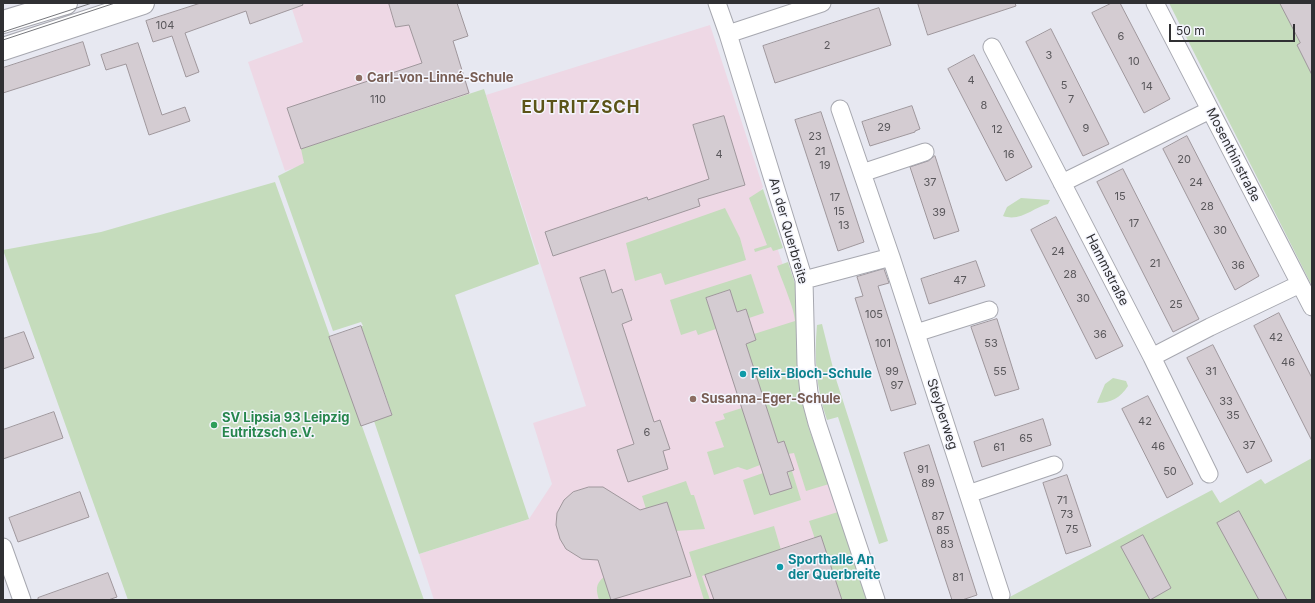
<!DOCTYPE html>
<meta charset="utf-8">
<style>
body{margin:0}
#map{position:relative;width:1315px;height:603px;overflow:hidden;background:#e7e8f1;font-family:Inter,sans-serif}
canvas{display:block}
.frame{position:absolute;inset:0;border:4px solid #303033;pointer-events:none}
.scale{position:absolute;left:1169px;top:24px;width:126px;height:18px;box-sizing:border-box;border:2px solid #303033;border-top:0;padding-left:5px;font-size:12px;line-height:14px;white-space:nowrap;color:#303033;-webkit-text-stroke:3px #f5f6fe;paint-order:stroke}
</style>
<div id="map">
<canvas width="1315" height="603"></canvas>
<div class="frame"></div>
<div class="scale">50 m</div>
</div>
<script>
const g = document.querySelector('canvas').getContext('2d');
g.lineJoin = 'round';
function fill(path, color) { g.fillStyle = color; g.fill(path, 'evenodd'); }
function stroke(path, color, width, dash) { g.strokeStyle = color; g.lineWidth = width; g.lineCap = dash ? 'butt' : 'round'; g.setLineDash(dash || []); g.stroke(path); }
function drawText(font, color, halo, rows, align = 'center') {
  g.font = font + ' Inter,sans-serif'; g.lineWidth = 3; g.setLineDash([]); g.textBaseline = 'middle'; g.strokeStyle = halo; g.fillStyle = color; for (const [text, x, y, turn = 0] of rows) {
    g.save(); g.translate(x, y); g.rotate((+turn || 0) * Math.PI / 180); g.textAlign = isNaN(turn) ? turn : align; if (halo) g.strokeText(text, 0, 0); g.fillText(text, 0, 0); g.restore();
  }
}
fill(new Path2D(`
 M290 3H457L453 41 474 107 285 171 248 62 303 42Z
 M710 25 763 187 759 193 797 307 801 392 809 429 867 600H434L419 554 529 519 552 484 533 423 586 406 486 95Z`), '#eed8e5');
fill(new Path2D(`
 M1169 3H1312V286Z
 M484 89 539 264 455 295 529 519 419 554 374 421 392 414 361 326H363L361 322 333 331 278 176 304 163 301 149Z
 M275 182 424 600H128L3 250 101 232Z
 M763 189 783 248 773 251 771 247 755 252 754 249 767 245 749 198Z
 M1021 198 1050 200 1048 204C1034 207 1021 222 1003 216L1007 207Z
 M725 208 740 238 746 260 665 285 661 273 635 281 626 243Z
 M788 262 799 296 801 393 805 413 809 429 829 484 806 491 794 453 788 454 784 441 778 443 746 344 756 340 754 334 795 321C794 307 782 281 777 266Z
 M751 274 764 313 749 318 746 309 737 312 729 290 706 298 716 329 698 335 696 330 681 335 670 300Z
 M822 324 835 376 888 541 879 544 838 417 827 420C816 388 814 358 817 325Z
 M1113 378 1126 381 1128 386C1120 398 1111 403 1097 403L1105 384Z
 M742 408 760 465 747 470 738 467 714 475 707 452 724 447 715 422 725 419 723 414Z
 M1312 458V600H1004L1212 490 1220 503 1261 479 1265 484Z
 M792 471 801 500 754 515 743 480 763 473 770 495 792 488 788 472Z
 M686 481 691 495H694L705 529 676 531 667 502 646 509 642 496Z
 M838 512 867 600H842L821 537 815 539 809 521Z
 M774 526 781 550 702 576 710 600H704L689 552Z
 M604 577 611 600H599C596 590 595 584 604 577Z`), '#c5dcbc');
const building = new Path2D(`
 M201 3H302L303 5 250 24 246 11 185 33 199 72 186 77 172 36 153 42 146 21Z
 M389 3H457L468 36 453 41 469 93 301 149 287 108 422 63 409 25 396 27Z
 M918 3H1015L1016 6 928 35Z
 M1112 3H1120L1170 99 1144 113 1092 13Z
 M1280 3H1312V75L1297 45 1300 43Z
 M879 8 891 45 775 83 763 46Z
 M1051 29 1109 144 1083 156 1026 42Z
 M83 42 90 65 3 93V68Z
 M138 43 162 115 185 107 190 121 149 135 126 64 106 70 101 55Z
 M974 55 1032 167 1006 181 948 69Z
 M912 106 920 129 915 131V132L870 146 862 122Z
 M821 112 864 242 838 251 795 120Z
 M724 116 745 185 698 199 700 206 553 256 545 232 647 197 648 200 709 179 693 125Z
 M1187 136 1259 276 1235 290 1163 149Z
 M935 156 959 231 934 239 910 167 928 161Z
 M1123 169 1199 319 1173 332 1097 182Z
 M1056 217 1123 346 1096 359 1031 230Z
 M976 261 985 286 929 304 921 279Z
 M884 269 889 283 878 286 916 404 891 411 855 298 863 296 857 277Z
 M605 270 612 293 622 289 632 320 622 324 654 422 660 420 670 449 663 451 668 469 628 482 617 450 634 444 580 278Z
 M730 290 737 312 746 309 756 340 746 344 778 443 784 441 794 470 787 472 792 488 770 495 706 298Z
 M1279 313 1312 378V441L1254 326Z
 M997 319 1019 389 995 396 971 327Z
 M361 326 392 415 361 426 329 337Z
 M24 332 34 358 3 369V339Z
 M1213 345 1272 461 1247 473 1187 358Z
 M1148 396 1193 484 1167 498 1122 409Z
 M54 412 63 438 3 459V430Z
 M1043 419 1051 445 982 467 974 442Z
 M929 445 977 595 962 600H952L904 453Z
 M1067 475 1091 546 1066 554 1043 483Z
 M589 487H603L640 510 667 502 691 576 611 600 598 560 582 559 566 549 560 539 556 525 557 513 564 500 573 492Z
 M80 492 89 517 18 542 9 518Z
 M1239 511 1279 585 1287 600H1259L1217 523Z
 M1143 535 1171 588 1150 600 1121 547Z
 M821 536 842 600H714L705 575Z
 M108 573 117 597 108 600H38V598Z`);
fill(building, '#d4ccd2');
stroke(building, '#9f979c', 1);
const minor = new Path2D(`
 M717 3 728 34 804 280 806 364 809 393 817 423 876 600
 M1155 3 1312 307
 M728 34 822 3
 M992 47 1152 357 1209 474
 M840 109 891 257
 M862 173 925 152
 M1062 183 1210 110
 M804 280 891 257 1001 595
 M916 333 989 310
 M1152 357 1210 327 1300 284
 M968 494 1054 465
 M3 547 22 600`);
const secondary = new Path2D(`
 M3 22 66 3
 M3 49 143 3`);
stroke(minor, '#a7a8b0', 19);
stroke(secondary, '#a7a8b0', 24);
stroke(minor, '#fff', 17);
stroke(secondary, '#fff', 22);
stroke(new Path2D(`
 M3 32 92 3
 M3 40 115 3`), '#76777c', 1);
for (const [x, y, r, color] of [
 [359,78,4,"#8d6e63"],
 [743,374,4,"#0f9aa8"],
 [693,399,4,"#8d6e63"],
 [214,425,4,"#2e9e5b"],
 [780,567,4,"#0f9aa8"]
]) { const dot = new Path2D(); dot.arc(x, y, r, 0, 2 * Math.PI); g.fillStyle = color; g.fill(dot); stroke(dot, '#f5f6fe', 1.5); }
drawText('11px', '#59575b', null, [
 ["104",165,26],
 ["6",1121,37],
 ["2",827,46],
 ["3",1049,56],
 ["10",1134,62],
 ["4",971,81],
 ["5",1064,86],
 ["14",1147,87],
 ["110",378,100],
 ["7",1071,100],
 ["8",984,106],
 ["29",884,128],
 ["9",1086,129],
 ["12",997,130],
 ["23",815,137],
 ["21",820,152],
 ["4",719,155],
 ["16",1009,155],
 ["20",1184,160],
 ["19",825,166],
 ["37",930,183],
 ["24",1196,183],
 ["15",1120,197],
 ["17",835,198],
 ["28",1207,207],
 ["15",839,212],
 ["39",939,213],
 ["17",1134,224],
 ["13",844,226],
 ["30",1220,231],
 ["24",1058,252],
 ["21",1155,264],
 ["36",1238,266],
 ["28",1070,275],
 ["47",960,281],
 ["30",1083,299],
 ["25",1176,305],
 ["105",874,315],
 ["36",1100,335],
 ["42",1276,338],
 ["101",883,344],
 ["53",991,344],
 ["46",1288,363],
 ["99",892,372],
 ["55",1000,372],
 ["31",1211,372],
 ["97",897,386],
 ["33",1226,402],
 ["35",1233,416],
 ["42",1145,422],
 ["6",647,433],
 ["65",1026,439],
 ["37",1249,446],
 ["46",1158,447],
 ["61",999,448],
 ["91",923,470],
 ["50",1170,472],
 ["89",928,484],
 ["71",1062,501],
 ["73",1067,515],
 ["87",938,517],
 ["75",1072,530],
 ["85",943,531],
 ["83",947,545],
 ["81",958,578]
]);
drawText('bold 13px', '#785e54', '#f5f6fe', [
 ["Carl-von-Linné-Schule",367,78],
 ["Susanna-Eger-Schule",701,399]
], 'left');
drawText('13px', '#303033', '#f5f6fe', [
 ["Mosenthinstraße",1233,155,63],
 ["An der Querbreite",788,231,74],
 ["Hammstraße",1107,270,63],
 ["Steyberweg",942,414,72]
]);
drawText('bold 13px', '#0d838f', '#f5f6fe', [
 ["Felix-Bloch-Schule",751,374],
 ["Sporthalle An",788,560],
 ["der Querbreite",788,575]
], 'left');
drawText('bold 13px', '#27864d', '#f5f6fe', [
 ["SV Lipsia 93 Leipzig",222,418],
 ["Eutritzsch e.V.",222,433]
], 'left');
g.letterSpacing = '1px';
drawText('bold 17px', '#5c5418', '#f5f6fe', [
 ["EUTRITZSCH",581,108]
]);
g.letterSpacing = '0px';
</script>
